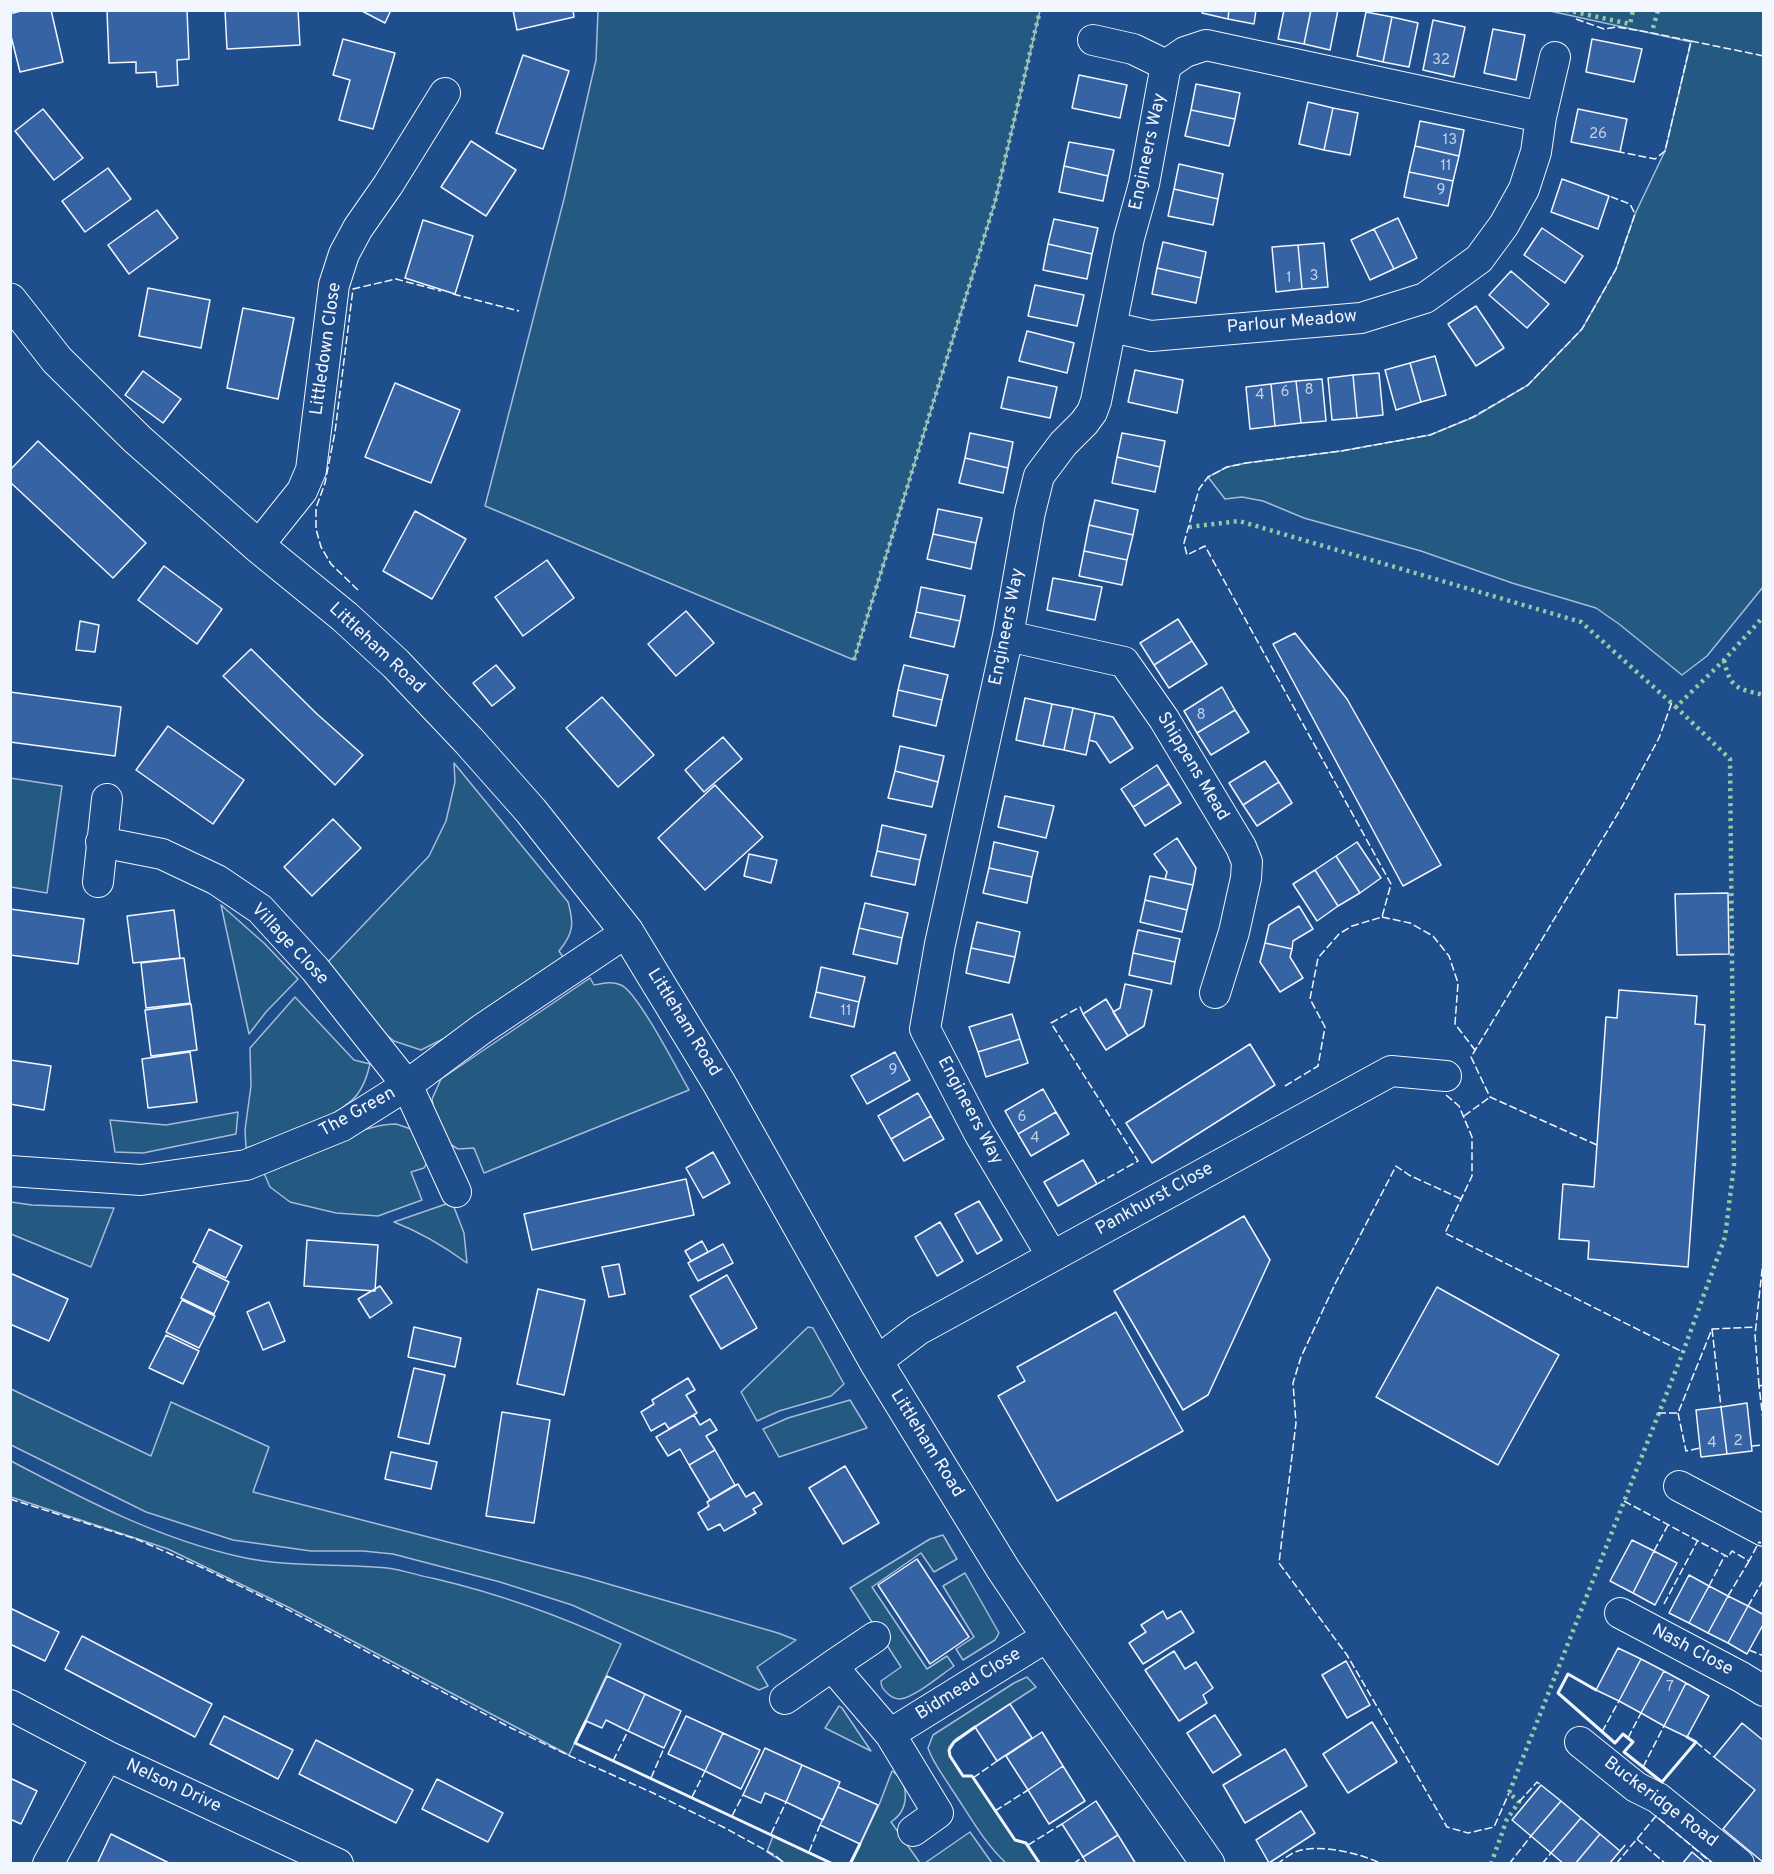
<!DOCTYPE html>
<style>
body{margin:0}
#map{position:relative;width:1774px;height:1874px;overflow:hidden;background:#1f4e8c;font-family:Overpass,sans-serif}
canvas{display:block}
.frame{position:absolute;inset:0;border:12px solid #f2f6ff;pointer-events:none}
</style>
<div id="map">
<canvas width="1774" height="1874"></canvas>
<div class="frame"></div>
</div>
<script>
const g = document.querySelector('canvas').getContext('2d');
g.lineJoin = 'round';
function fill(path, color) { g.fillStyle = color; g.fill(path, 'evenodd'); }
function stroke(path, color, width, dash) { g.strokeStyle = color; g.lineWidth = width; g.lineCap = dash ? 'butt' : 'round'; g.setLineDash(dash || []); g.stroke(path); }
function drawText(font, color, halo, rows, align = 'center') {
  g.font = font + ' Overpass,sans-serif'; g.lineWidth = 4.5; g.setLineDash([]); g.textBaseline = 'middle'; g.strokeStyle = halo; g.fillStyle = color; for (const [text, x, y, turn = 0] of rows) {
    g.save(); g.translate(x, y); g.rotate((+turn || 0) * Math.PI / 180); g.textAlign = isNaN(turn) ? turn : align; if (halo) g.strokeText(text, 0, 0); g.fillText(text, 0, 0); g.restore();
  }
}
const green = new Path2D(`
 M598 11H1040L995 202 854 660 485 506 564 199 596 60Z
 M1550 11H1763V587L1707 656 1682 675 1619 624 1596 608 1512 583 1421 551 1304 518 1263 501 1242 497 1225 499 1208 477 1227 467 1246 463 1341 451 1430 435 1474 417 1528 385 1582 329 1616 269 1635 214 1665 151 1691 42Z
 M454 763 568 902C574 923 574 933 559 951L563 957 443 1039 421 1050 394 1041 379 1029 325 965 429 856 446 821 455 782Z
 M10 778 62 786 47 893 11 887Z
 M221 905 265 944 298 979 266 1012 249 1034Z
 M590 978 594 985C604 983 612 981 621 985 637 991 678 1071 689 1090L484 1173 474 1148 458 1149 445 1141 436 1122 432 1099 441 1079Z
 M295 997 354 1060 370 1064C367 1077 362 1092 351 1101 324 1124 279 1138 246 1148L245 1130 251 1086 250 1048Z
 M238 1112 236 1134 143 1153 115 1152 110 1120 166 1125Z
 M396 1124 414 1130 429 1159 424 1168 411 1172 422 1200 378 1216 336 1213 290 1202 270 1187 264 1173C284 1166 302 1158 321 1149 347 1137 366 1125 396 1124Z
 M11 1202 32 1205 114 1208 91 1267 11 1234Z
 M452 1202 464 1233 467 1263C445 1247 420 1232 394 1222Z
 M808 1327 813 1328 844 1384 831 1396 779 1411 757 1421 741 1392Z
 M11 1389 151 1456 171 1402 269 1447 253 1492 584 1577 778 1633 796 1640 757 1667 768 1686 759 1690 572 1605 500 1582 393 1554 363 1551H311L233 1540 146 1512 11 1445Z
 M850 1400 867 1428 779 1457 763 1429 788 1418Z
 M11 1461C85 1500 159 1539 241 1557 289 1568 339 1563 387 1568 403 1570 420 1576 436 1579 500 1594 561 1616 621 1644L569 1755 290 1608 168 1549 11 1497Z
 M943 1535 957 1559 934 1572 921 1553 872 1587 927 1669 947 1656 954 1666C941 1675 914 1698 900 1699 895 1699 890 1696 887 1693 883 1689 881 1687 881 1681L901 1667 850 1588 930 1539Z
 M965 1573 999 1633 995 1640 963 1660 956 1649 974 1637 943 1586Z
 M1027 1677 1036 1687 956 1739 949 1747 950 1756 963 1776H972L1015 1840 1025 1843 1039 1863H1006C984 1843 968 1813 951 1788 943 1775 933 1763 928 1748L933 1735 1014 1683Z
 M839 1706 842 1708 871 1751 825 1728Z
 M892 1771C911 1784 909 1810 891 1822L920 1863 851 1864 879 1805Z
 M970 1832 992 1863H925Z
 M773 1836 831 1863H785L767 1852Z`);
fill(green, '#245a82');
stroke(green, '#a8bbd7', 1.5);
const building = new Path2D(`
 M24 10H51L63 62 20 72 10 32V14Z
 M107 10H187L189 59 177 60 178 85 157 87 156 72 136 73V62L109 63Z
 M225 10H298L300 45 227 49Z
 M360 10H391L385 23Z
 M513 10H573L574 17 517 30Z
 M1202 10H1229L1228 19 1202 13Z
 M1229 10H1256L1254 24 1228 19Z
 M1284 10H1311L1304 44 1278 39Z
 M1311 10H1338L1330 50 1304 44Z
 M1366 12 1392 17 1383 62 1357 56Z
 M1392 17 1418 23 1409 67 1383 62Z
 M1433 20 1465 27 1454 77 1423 70Z
 M1493 29 1525 35 1516 80 1484 73Z
 M343 39 395 53 373 129 339 120 350 80 333 75Z
 M1592 39 1642 49 1634 82 1586 72Z
 M523 55 569 71 543 149 496 133Z
 M1079 75 1127 85 1120 118 1072 108Z
 M1196 84 1240 93 1235 119 1191 110Z
 M1308 102 1333 108 1324 150 1299 144Z
 M1333 108 1358 113 1350 155 1324 150Z
 M43 109 83 158 54 180 15 131Z
 M1578 109 1627 119 1620 152 1571 142Z
 M1191 110 1235 119 1229 146 1185 136Z
 M1420 121 1464 130 1459 156 1415 146Z
 M471 141 516 170 486 216 441 187Z
 M1069 142 1114 150 1108 176 1064 166Z
 M1415 146 1459 156 1453 181 1409 172Z
 M1179 164 1223 174 1218 199 1174 189Z
 M1064 166 1108 176 1103 201 1059 192Z
 M108 168 131 199 85 232 62 201Z
 M1409 172 1453 181 1448 206 1404 197Z
 M1562 179 1609 196 1598 229 1551 212Z
 M1174 189 1218 199 1213 225 1168 216Z
 M157 210 178 238 129 274 108 245Z
 M1398 218 1417 258 1394 269 1374 229Z
 M1054 219 1098 228 1092 254 1048 244Z
 M423 220 473 236 455 294 405 278Z
 M1542 228 1583 256 1565 283 1524 255Z
 M1374 229 1394 269 1370 280 1351 240Z
 M1163 242 1206 252 1201 278 1157 268Z
 M1324 243 1328 287 1302 289 1298 245Z
 M1048 244 1092 254 1087 279 1043 270Z
 M1298 245 1302 289 1276 292 1272 247Z
 M1157 268 1201 278 1196 303 1152 294Z
 M1511 271 1549 304 1527 328 1489 295Z
 M1035 285 1084 295 1077 326 1028 316Z
 M148 288 210 300 201 348 139 336Z
 M1476 306 1504 348 1476 366 1448 324Z
 M243 308 294 318 278 399 227 388Z
 M1027 331 1074 343 1067 373 1019 361Z
 M1435 356 1446 395 1421 402 1410 363Z
 M1410 363 1421 402 1396 410 1385 370Z
 M1135 370 1183 380 1177 413 1128 402Z
 M143 371 181 399 163 423 125 395Z
 M1379 373 1383 415 1357 418 1353 375Z
 M1353 375 1357 418 1332 420 1328 378Z
 M1008 377 1057 387 1050 418 1001 408Z
 M1322 379 1326 421 1301 423 1296 381Z
 M1296 381 1301 423 1275 426 1271 384Z
 M395 383 460 410 431 483 365 457Z
 M1271 384 1275 426 1250 429 1246 387Z
 M970 433 1013 442 1008 468 965 458Z
 M1122 433 1165 441 1160 467 1117 457Z
 M38 441 146 543 113 578 10 482V470Z
 M1117 457 1160 467 1155 492 1112 483Z
 M965 458 1008 468 1003 493 959 483Z
 M1095 500 1138 510 1133 535 1089 525Z
 M938 509 982 518 976 543 933 534Z
 M415 511 466 539 432 599 383 571Z
 M1089 525 1133 535 1127 560 1084 551Z
 M933 534 976 543 971 569 927 559Z
 M1084 551 1127 560 1122 585 1079 576Z
 M547 560 574 598 523 636 495 597Z
 M164 566 222 609 197 644 138 600Z
 M1053 578 1102 587 1095 620 1047 610Z
 M921 587 965 596 960 621 916 612Z
 M686 611 714 643 676 676 648 644Z
 M916 612 960 621 954 647 910 637Z
 M1178 619 1192 641 1154 665 1140 643Z
 M80 621 99 625 95 652 76 650Z
 M1295 633 1347 699 1441 865 1403 886 1273 644Z
 M1192 641 1207 664 1169 688 1154 665Z
 M251 649 317 714 363 755 335 785 223 676Z
 M496 665 515 688 492 706 473 683Z
 M904 665 948 675 942 700 898 690Z
 M1222 687 1235 710 1197 733 1184 711Z
 M898 690 942 700 936 726 893 716Z
 M10 692 121 707 115 756 10 742Z
 M602 697 654 755 618 787 566 728Z
 M1025 698 1052 704 1043 746 1016 740Z
 M1052 704 1073 708 1064 750 1043 746Z
 M1073 708 1095 713 1086 755 1064 750Z
 M1235 710 1249 732 1211 755 1197 733Z
 M1095 713 1113 717 1133 748 1110 763 1096 742 1089 740Z
 M168 726 244 780 213 824 136 770Z
 M723 737 742 759 704 792 685 770Z
 M900 746 944 756 938 782 895 771Z
 M1265 761 1279 782 1243 805 1229 783Z
 M1157 765 1169 784 1133 807 1121 789Z
 M895 771 938 782 932 807 888 798Z
 M1279 782 1292 803 1257 826 1243 805Z
 M1169 784 1181 803 1145 826 1133 807Z
 M715 785 763 837 705 890 658 838Z
 M1005 796 1054 806 1046 838 998 827Z
 M333 819 361 848 312 896 284 867Z
 M882 825 926 835 920 860 877 851Z
 M1177 838 1196 868 1193 885 1165 879 1167 872 1154 854Z
 M994 842 1038 852 1032 877 989 868Z
 M1357 842 1381 878 1360 893 1336 856Z
 M877 851 920 860 915 885 871 876Z
 M749 854 777 860 771 883 744 876Z
 M1336 856 1360 893 1338 906 1315 870Z
 M989 868 1032 877 1027 903 983 893Z
 M1315 870 1338 906 1317 921 1293 884Z
 M1150 876 1193 885 1187 910 1145 900Z
 M1728 893 1729 954 1677 955 1675 894Z
 M1145 900 1187 910 1182 932 1140 922Z
 M865 903 908 913 902 938 859 928Z
 M1299 906 1313 929 1293 941 1292 949 1265 943 1269 925Z
 M10 909 84 919 78 964 10 955Z
 M174 910 180 958 133 963 127 916Z
 M977 922 1020 932 1015 957 971 948Z
 M859 928 902 938 897 964 853 954Z
 M1138 930 1180 939 1175 962 1133 953Z
 M1265 943 1292 949 1290 957 1303 978 1280 992 1260 962Z
 M971 948 1015 957 1009 983 966 973Z
 M1133 953 1175 962 1171 984 1129 975Z
 M184 958 190 1003 146 1008 141 963Z
 M821 967 865 977 859 1002 816 992Z
 M1125 984 1152 990 1144 1026 1128 1036 1113 1012 1120 1008Z
 M1619 990 1697 996 1695 1024 1705 1025 1688 1267 1588 1259 1589 1241 1559 1239 1563 1184 1594 1187 1606 1017 1617 1018Z
 M816 992 859 1002 854 1027 810 1017Z
 M1106 999 1128 1036 1106 1050 1083 1014Z
 M191 1004 197 1050 151 1056 145 1010Z
 M1012 1014 1020 1039 978 1052 969 1027Z
 M1020 1039 1028 1063 986 1077 978 1052Z
 M1250 1044 1275 1085 1152 1163 1126 1123Z
 M190 1052 197 1102 148 1108 142 1059Z
 M895 1052 910 1080 867 1104 851 1076Z
 M10 1060 51 1066 44 1110 10 1104Z
 M1043 1089 1056 1112 1018 1134 1005 1111Z
 M918 1093 931 1116 891 1139 878 1116Z
 M1056 1112 1069 1134 1031 1156 1018 1134Z
 M931 1116 944 1139 904 1161 891 1139Z
 M713 1152 730 1183 703 1198 686 1168Z
 M1083 1160 1097 1184 1058 1206 1044 1182Z
 M686 1179 694 1215 532 1250 524 1214Z
 M979 1201 1002 1240 977 1254 955 1214Z
 M1244 1216 1270 1260 1208 1395 1183 1410 1114 1291Z
 M940 1222 963 1261 937 1276 915 1237Z
 M209 1229 242 1246 226 1278 193 1262Z
 M307 1240 378 1245 375 1291 304 1286Z
 M702 1241 708 1252 691 1261 685 1251Z
 M723 1244 733 1263 698 1281 688 1263Z
 M619 1264 625 1294 609 1297 602 1267Z
 M197 1266 229 1282 214 1314 181 1298Z
 M10 1273 68 1299 49 1341 10 1324Z
 M727 1275 757 1328 721 1349 690 1296Z
 M380 1286 392 1303 370 1318 358 1299Z
 M1437 1287 1559 1355 1498 1465 1376 1397Z
 M538 1289 585 1300 564 1395 517 1384Z
 M182 1300 215 1316 199 1348 166 1332Z
 M269 1302 285 1341 263 1350 247 1312Z
 M1116 1312 1183 1431 1057 1501 998 1396 1025 1381 1017 1367Z
 M414 1327 461 1338 455 1367 408 1357Z
 M166 1335 199 1351 183 1384 149 1368Z
 M414 1368 445 1375 429 1444 398 1437Z
 M688 1378 695 1390 686 1395 697 1413 669 1429 665 1423 651 1431 641 1412 654 1404 652 1400Z
 M1747 1403 1752 1451 1727 1454 1721 1407Z
 M1721 1407 1727 1454 1701 1457 1696 1410Z
 M502 1412 550 1420 534 1523 486 1516Z
 M694 1415 700 1425 710 1419 717 1430 706 1436 715 1450 689 1465 680 1449 668 1456 656 1437Z
 M715 1450 735 1485 710 1500 689 1465Z
 M391 1452 437 1462 431 1489 385 1479Z
 M845 1466 879 1523 843 1544 809 1488Z
 M738 1484 746 1497 754 1492 762 1504 753 1509 756 1513 724 1531 720 1524 708 1530 698 1513 709 1506 707 1502Z
 M1632 1540 1654 1551 1633 1593 1610 1581Z
 M1654 1551 1677 1563 1655 1605 1633 1593Z
 M917 1559 969 1637 930 1664 878 1585Z
 M1689 1575 1709 1586 1689 1623 1669 1613Z
 M1709 1586 1728 1596 1708 1633 1689 1623Z
 M1728 1596 1748 1606 1728 1643 1708 1633Z
 M1748 1606 1764 1615V1623L1747 1654 1728 1643Z
 M10 1608 59 1632 45 1661 10 1644Z
 M1163 1611 1167 1619 1181 1611 1194 1632 1143 1664 1129 1643 1146 1632 1141 1625Z
 M82 1636 212 1704 195 1737 65 1669Z
 M1618 1648 1641 1659 1619 1701 1596 1690Z
 M1174 1651 1185 1669 1196 1662 1213 1688 1203 1695 1207 1703 1179 1721 1145 1670Z
 M1641 1659 1664 1671 1641 1713 1619 1701Z
 M1346 1661 1370 1705 1347 1718 1322 1675Z
 M1664 1671 1686 1683 1664 1726 1641 1713Z
 M607 1676 645 1694 628 1731 606 1720 602 1728 586 1721Z
 M1686 1683 1709 1696 1687 1737 1664 1726Z
 M645 1694 681 1711 664 1748 628 1731Z
 M1010 1704 1032 1738 997 1761 975 1727Z
 M1215 1715 1241 1755 1213 1773 1187 1733Z
 M224 1716 293 1750 278 1779 210 1744Z
 M686 1716 723 1733 705 1771 668 1754Z
 M1372 1722 1397 1762 1348 1793 1323 1754Z
 M1742 1723 1764 1741V1863L1723 1829 1755 1790 1714 1757Z
 M1042 1732 1063 1766 1028 1790 1006 1756Z
 M723 1733 760 1750 741 1789 705 1771Z
 M316 1740 413 1790 396 1823 299 1774Z
 M765 1748 802 1765 786 1802 765 1793 761 1803 743 1795Z
 M1285 1749 1307 1786 1245 1823 1223 1785Z
 M802 1765 840 1782 823 1820 786 1802Z
 M1063 1766 1085 1801 1049 1824 1028 1790Z
 M10 1778 37 1791 21 1824 10 1819Z
 M437 1779 503 1813 488 1842 422 1809Z
 M1541 1785 1561 1801 1531 1836 1512 1820Z
 M838 1787 878 1805 860 1844 820 1825Z
 M1096 1801 1118 1835 1083 1857 1062 1824Z
 M1561 1801 1581 1818 1551 1853 1531 1836Z
 M1301 1811 1315 1833 1269 1863 1256 1840Z
 M1581 1818 1600 1834 1575 1864H1564L1551 1853Z
 M111 1834 171 1864H97Z
 M1600 1834 1620 1851 1609 1864H1575Z
 M1118 1835 1136 1864H1087L1083 1857Z
 M1692 1852 1706 1864H1682Z`);
fill(building, '#3563a3');
stroke(building, '#f2f6ff', 1.5);
const minor = new Path2D(`
 M1541 117 1555 57
 M1112 327 1151 336 1361 318 1425 298 1479 259 1504 225 1524 189 1536 152 1541 117 1206 45 1185 52 1166 65
 M258 546 302 491 311 470 334 285 344 254 358 228 388 185 445 93
 M1008 636 1124 662 1164 719 1241 847 1247 862 1246 878 1234 932 1215 993
 M101 842 162 854 217 880 260 909 315 969 407 1085 456 1192
 M98 882 107 799
 M10 1171 141 1180 246 1165 342 1126 407 1085 482 1029 627 932
 M1052 1256 979 1133 925 1029 940 944 1008 636 1030 512 1039 476 1063 444 1084 423 1092 412 1096 401 1129 238 1144 184 1166 65 1133 49 1093 40
 M876 1362 918 1330 1391 1071 1446 1076
 M1679 1486 1764 1531
 M1620 1613 1741 1677 1764 1691
 M832 1666 875 1637
 M785 1699 832 1666 890 1734 1048 1636
 M10 1705 107 1756 338 1864
 M890 1734 938 1813 913 1831
 M1580 1742 1636 1787 1658 1798 1739 1864
 M48 1864 107 1756`);
const tertiary = new Path2D(`
 M10 300 57 360 137 439 258 546 345 617 396 664 469 741 531 811 627 932 719 1083 876 1362 1003 1569 1048 1636 1208 1864`);
stroke(minor, '#f2f6ff', 32);
stroke(tertiary, '#f2f6ff', 35);
stroke(minor, '#1f4e8c', 30);
stroke(tertiary, '#1f4e8c', 33);
stroke(new Path2D(`
 M1566 10 1630 24 1633 10
 M1653 28 1658 10
 M1189 527 1239 521 1581 622 1676 707 1724 660 1764 616
 M854 660 995 202 1040 10
 M1724 660C1730 688 1737 689 1764 695
 M1491 1864 1507 1819 1519 1802 1509 1793 1683 1352 1725 1237 1734 1165 1730 759 1676 707`), '#97c8a6', 4.5, [3, 4.5]);
stroke(new Path2D(`
 M1576 19 1604 29 1616 27 1642 31 1691 41 1665 151 1655 159 1620 152
 M1691 41 1764 56
 M453 294 519 311
 M358 590 331 564 321 547 316 529V508L325 483 335 432 353 289 396 279 441 291
 M1382 917 1410 923 1433 936 1449 956 1458 983 1455 1024 1475 1050
 M1083 1014 1080 1007 1051 1023 1138 1161 1097 1184
 M1285 1086 1318 1066 1325 1027 1310 999 1318 958 1339 934 1352 926 1382 917 1391 884 1205 546 1187 555 1184 543 1199 489 1208 477 1227 467 1246 463 1341 451 1430 435 1473 417 1528 385 1582 329 1616 269 1635 214 1630 204 1609 196
 M1446 1095 1459 1106 1472 1137V1176L1445 1233 1683 1352
 M1464 1116 1490 1097
 M1597 1145 1490 1097 1471 1057 1623 805 1659 738 1672 702
 M1461 1199 1409 1175 1396 1166 1336 1282 1301 1357 1293 1383 1296 1423 1279 1563 1347 1655 1447 1827 1468 1833 1494 1827 1509 1793
 M1712 1329 1721 1407
 M1764 1385 1759 1386 1764 1428
 M1759 1386 1755 1335 1764 1252
 M1658 1413H1678L1712 1329 1756 1327
 M1678 1413 1686 1451 1700 1448
 M1752 1446 1764 1445
 M10 1499 136 1539 203 1568 279 1605 511 1728 570 1756 653 1793 725 1828 776 1856 785 1864
 M1624 1501 1728 1557 1732 1551 1749 1561 1759 1542 1761 1543
 M1654 1551 1668 1525
 M1709 1586 1725 1555
 M1728 1596 1749 1561
 M1664 1604 1698 1540
 M1748 1606 1764 1579
 M1749 1650 1764 1656
 M1602 1732 1619 1701
 M1628 1738 1641 1713
 M1696 1742 1714 1757
 M613 1761 628 1731
 M1643 1767 1664 1726
 M651 1778 664 1748
 M973 1778 997 1761
 M692 1797 705 1771
 M1519 1802 1537 1782 1541 1785
 M995 1811 1028 1790
 M732 1816 743 1795
 M771 1834 786 1802
 M1637 1839 1666 1864
 M1028 1845 1062 1824
 M1620 1851 1627 1843
 M809 1852 820 1825
 M1073 1864 1083 1857
 M1277 1864C1283 1860 1291 1853 1298 1851 1321 1844 1360 1853 1382 1864
 M1509 1864 1531 1836
 M1542 1864 1551 1853
 M1616 1864 1656 1816 1713 1864`), '#f2f6ff', 1.5, [8, 3]);
stroke(new Path2D(`
 M1596 1690 1568 1674 1558 1693 1615 1743 1623 1734 1633 1742 1624 1752 1662 1782 1696 1742 1687 1737
 M586 1721 575 1743 833 1864
 M975 1727 954 1742 949 1750 950 1756 963 1776H972L1015 1840 1026 1843 1040 1864
 M850 1864 860 1844`), '#f2f6ff', 3);
drawText('15px', '#c3d1e8', null, [
 ["32",1441,61],
 ["26",1598,135],
 ["13",1450,141],
 ["11",1446,167],
 ["9",1441,191],
 ["3",1314,277],
 ["1",1289,279],
 ["8",1309,391],
 ["6",1285,393],
 ["4",1260,396],
 ["8",1201,716],
 ["11",846,1012],
 ["9",893,1071],
 ["6",1022,1118],
 ["4",1035,1139],
 ["2",1738,1442],
 ["4",1712,1444],
 ["7",1670,1688]
]);
drawText('18px', '#f2f6ff', '#1f4e8c', [
 ["Engineers Way",1149,152,-78],
 ["Parlour Meadow",1292,323,-5],
 ["Littledown Close",327,349,-82],
 ["Engineers Way",1008,627,-79],
 ["Littleham Road",376,649,43],
 ["Shippens Mead",1192,767,59],
 ["Village Close",289,945,47],
 ["Littleham Road",683,1023,58],
 ["Engineers Way",969,1111,62],
 ["The Green",358,1113,-29],
 ["Pankhurst Close",1155,1200,-29],
 ["Littleham Road",926,1444,58],
 ["Nash Close",1692,1651,28],
 ["Bidmead Close",969,1685,-32],
 ["Nelson Drive",173,1787,25],
 ["Buckeridge Road",1660,1803,37]
]);
</script>
